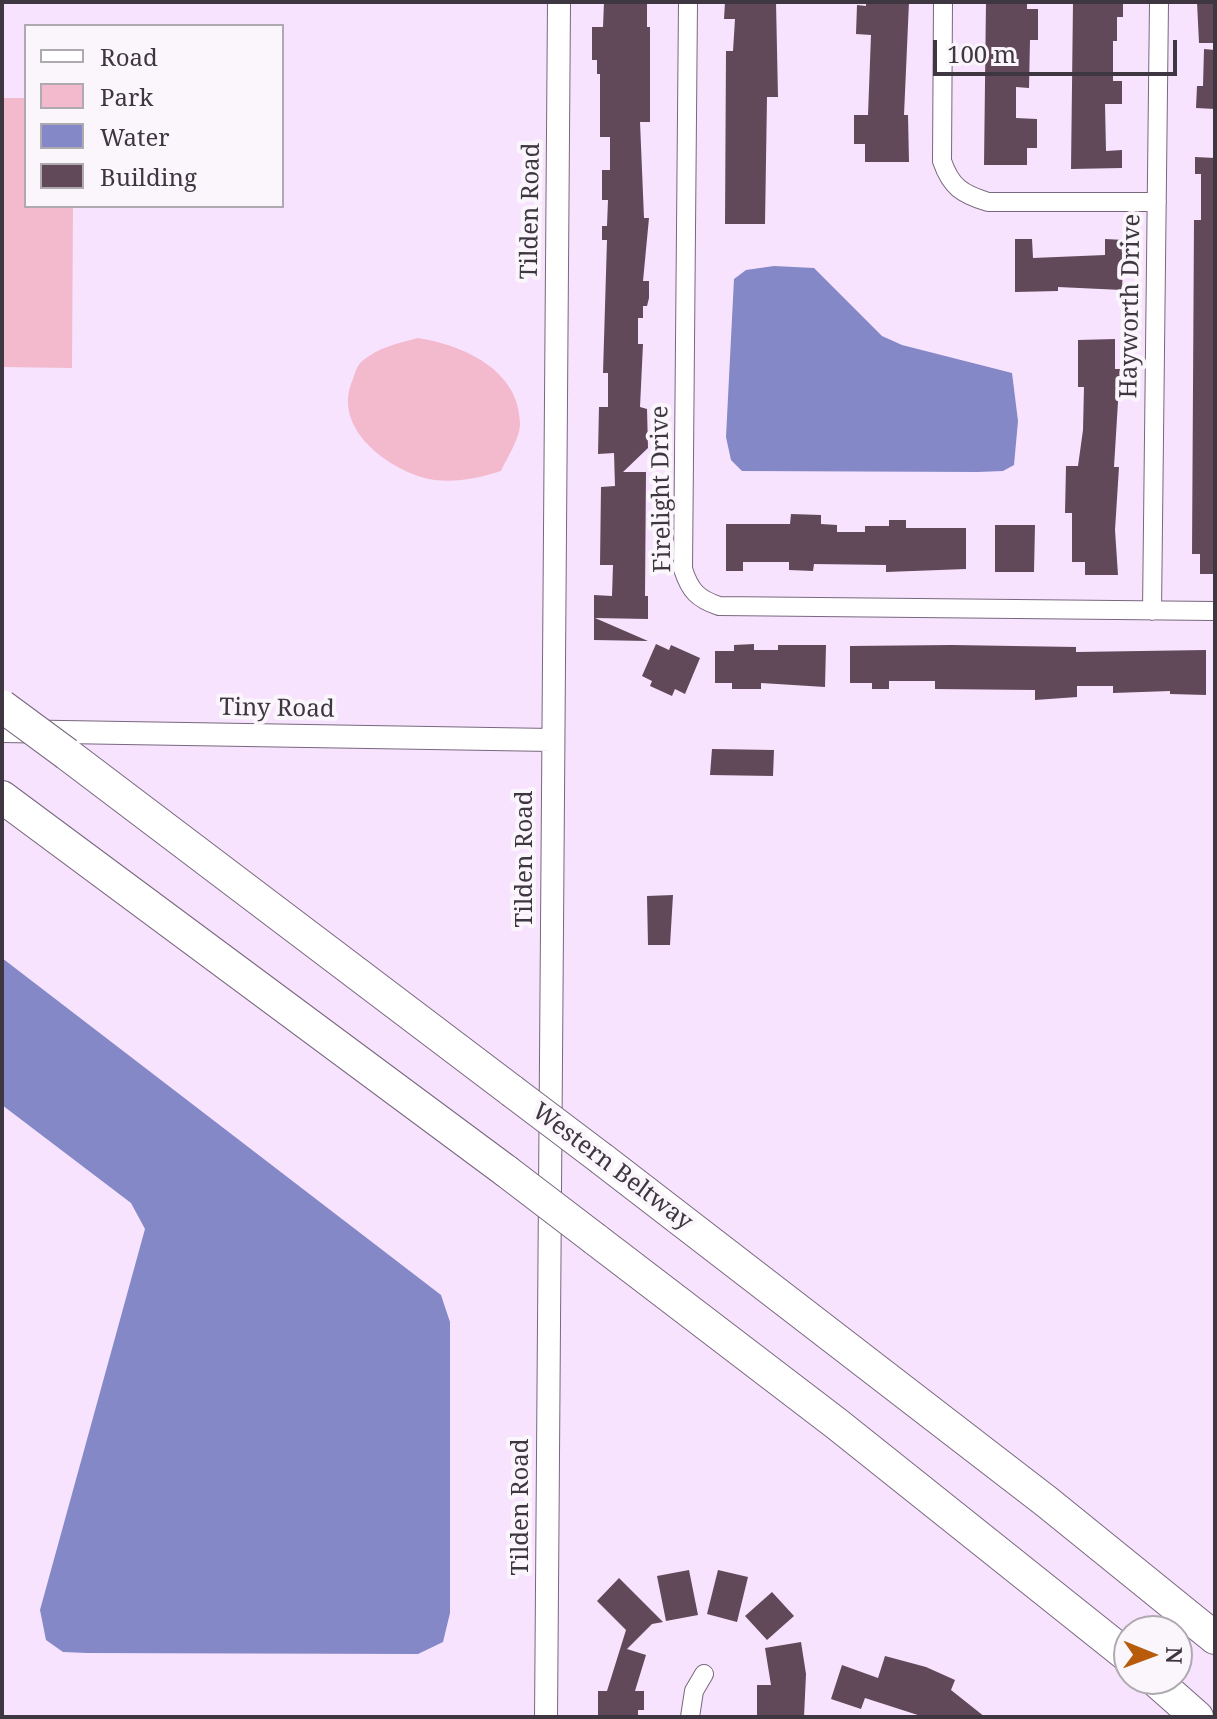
<!DOCTYPE html>
<style>
body{margin:0}
#map{position:relative;width:1217px;height:1719px;overflow:hidden;background:#f7e3fd;font-family:"Noto Serif",serif}
canvas{display:block}
.frame{position:absolute;inset:0;border:4px solid #3e3640;pointer-events:none}
.legend{position:absolute;left:24px;top:24px;width:260px;height:184px;box-sizing:border-box;background:#faf6fb;border:2px solid #afa9b0;margin:0;padding:10px 14px;list-style:none;font-size:24px;color:#3e3640}
.legend li{display:flex;align-items:center;gap:16px;height:40px}
.legend b{width:40px;border:2px solid #afa9b0}
.north{position:absolute;left:1113px;top:1615px;width:80px;height:80px;box-sizing:border-box;background:#faf6fb;border:2px solid #afa9b0;border-radius:50%;rotate:91deg;font-size:22px;font-weight:700;line-height:32px;text-align:center;color:#3e3640}
.north::after{content:'';display:block;margin:auto;width:28px;height:36px;background:#b85b0a;clip-path:polygon(50% 0,100% 100%,50% 72%,0 100%)}
.scale{position:absolute;left:933px;top:40px;width:244px;height:36px;box-sizing:border-box;border:4px solid #3e3640;border-top:0;padding-left:10px;font-size:24px;line-height:28px;white-space:nowrap;color:#3e3640;-webkit-text-stroke:6px #faf6fb;paint-order:stroke}
</style>
<div id="map">
<canvas width="1217" height="1719"></canvas>
<div class="frame"></div>
<ul class="legend">
<li><b style="height:10px;background:#fff"></b>Road</li>
<li><b style="height:22px;background:#f3bace"></b>Park</li>
<li><b style="height:22px;background:#8488c6"></b>Water</li>
<li><b style="height:22px;background:#61495a"></b>Building</li>
</ul>
<div class="north">N</div>
<div class="scale">100 m</div>
</div>
<script>
const g = document.querySelector('canvas').getContext('2d');
g.lineJoin = 'round';
function fill(path, color) { g.fillStyle = color; g.fill(path, 'evenodd'); }
function stroke(path, color, width, dash) { g.strokeStyle = color; g.lineWidth = width; g.lineCap = dash ? 'butt' : 'round'; g.setLineDash(dash || []); g.stroke(path); }
function drawText(font, color, halo, rows, align = 'center') {
  g.font = font + ' "Noto Serif",serif'; g.lineWidth = 8; g.setLineDash([]); g.textBaseline = 'middle'; g.strokeStyle = halo; g.fillStyle = color; for (const [text, x, y, turn = 0] of rows) {
    g.save(); g.translate(x, y); g.rotate((+turn || 0) * Math.PI / 180); g.textAlign = isNaN(turn) ? turn : align; if (halo) g.strokeText(text, 0, 0); g.fillText(text, 0, 0); g.restore();
  }
}
fill(new Path2D(`
 M2 98H26V206H73L72 368 2 367Z
 M418 338C463 345 520 370 520 424 520 438 507 458 501 471 476 479 447 485 421 477 381 464 332 425 353 379 355 373 357 366 361 362 377 348 398 343 418 338Z`), '#f3bace');
fill(new Path2D(`
 M774 266 814 268 882 336 902 345 1012 373 1018 421 1014 465 1003 471 978 472 742 471 731 460 726 437 734 279 746 270Z
 M2 958 441 1295 450 1322V1613L443 1642 418 1654 87 1653 63 1652 46 1640 40 1610 145 1229 131 1203 2 1105Z`), '#8488c6');
fill(new Path2D(`
 M604 2H647V27H650V122H640L644 218H649L643 281H649V298L647 306H643V318H638V344H643L640 407 647 409 648 448 623 472H646L645 596H648V619L595 618 648 641 594 640V595L612 596 613 565H600L601 487 615 486 614 453 598 454 599 407H608V373H603L607 240H602V226H607L608 200H602V170H610V137H600V74H597V60H592V27H603Z
 M725 2H776L778 97H767L765 224H725L726 51H733L735 19H724Z
 M866 2H909L904 115H908L909 162H865V144H854V115H868L871 35 856 34 857 5 866 6Z
 M986 2H1027V9H1038V40H1030L1029 88 1016 87V118L1037 119V148H1027V165H984Z
 M1073 2H1123V17H1117V41H1113V81H1122V104H1105L1106 151 1122 150V168L1071 169Z
 M1197 2H1215V43H1199Z
 M1204 49 1215 50V109L1196 108 1197 86H1203Z
 M1195 157 1215 158V574H1200V554H1192L1194 220H1201V174H1195Z
 M1015 239H1032L1033 258 1105 255V239L1124 240 1122 290 1058 287V291L1015 292Z
 M1115 339V369H1120L1114 467H1119L1115 530 1118 575H1085V562H1072V513H1065L1066 466H1078L1083 430 1084 387H1078V340Z
 M791 514 821 515V524L837 525V532H865V526H889V520H906V528H966V569L886 572V565L814 564 813 571 789 570V562H743V571H726V524H790Z
 M995 525H1035L1034 572H995Z
 M656 644 669 650 671 645 700 658 685 694 675 689 672 696 650 686 652 681 642 676Z
 M754 644V650H778V645H826L825 687 761 683V689H732V683H715V651H734V645Z
 M952 645 1076 647V652L1206 650V695L1170 694V691L1113 693V686H1077V697L1035 700V690L935 689V681H889V689H872V683H850V646Z
 M712 749 774 750 773 776 710 775Z
 M673 895 670 945H648L647 896Z
 M689 1570 698 1615 666 1621 657 1576Z
 M718 1570 748 1577 737 1622 707 1614Z
 M619 1578 663 1622 652 1624 627 1649 646 1655 635 1691H644V1710H638V1717H598V1691H607L626 1630 597 1601Z
 M772 1592 794 1616 767 1640 745 1616Z
 M801 1642 806 1674 804 1717H757V1685H771L765 1648Z
 M885 1656 926 1667 955 1680 951 1690 985 1717H924L865 1698 861 1709 831 1699 842 1665 878 1678Z`), '#61495a');
const minor = new Path2D(`
 M688 2 683 569C690 591 698 599 719 606L1215 611
 M943 2 942 161C951 187 962 194 988 202H1157
 M1152 611 1159 2
 M690 1717 694 1691 704 1674`);
const tertiary = new Path2D(`
 M2 731 552 740
 M546 1717 559 2`);
const motorway = new Path2D(`
 M67 754 512 1091
 M2 797 506 1171
 M602 1159 1047 1502 1215 1638
 M595 1239 837 1424 1129 1657
 M1154 1679 1197 1717`);
stroke(minor, '#78677e', 20);
stroke(tertiary, '#78677e', 24);
stroke(motorway, '#78677e', 34);
stroke(minor, '#fff', 18);
stroke(tertiary, '#fff', 22);
stroke(motorway, '#fff', 32);
const motorwayBridge = new Path2D(`
 M2 706 67 754
 M512 1091 602 1159
 M506 1171 595 1239`);
stroke(motorwayBridge, '#78677e', 34, []);
stroke(motorwayBridge, '#fff', 32);
drawText('24px', '#3e3640', '#faf6fb', [
 ["Tilden Road",531,211,-89],
 ["Hayworth Drive",1131,306,-89],
 ["Firelight Drive",662,489,-91],
 ["Tiny Road",277,709,1],
 ["Tilden Road",525,859,-90],
 ["Western Beltway",612,1167,37],
 ["Tilden Road",521,1507,-90]
]);
</script>
